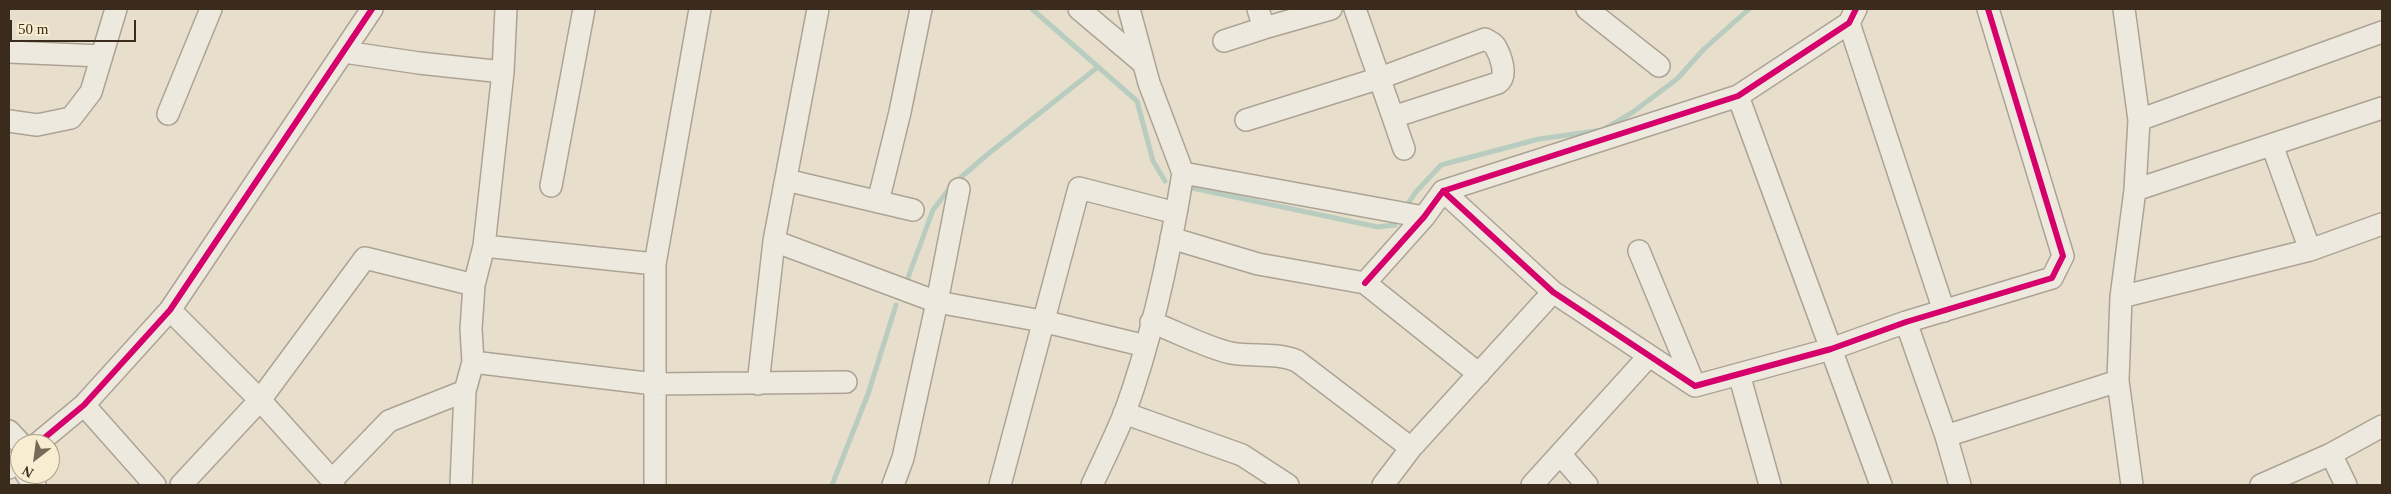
<!DOCTYPE html>
<style>
body{margin:0}
#map{position:relative;width:2391px;height:494px;overflow:hidden;background:#e7dfcb;font-family:"Times New Roman",serif}
canvas{display:block}
.frame{position:absolute;inset:0;border:10px solid #3b2b1c;pointer-events:none}
.north{position:absolute;left:10px;top:434px;width:50px;height:50px;box-sizing:border-box;background:#f8edd1;border:1px solid #ac9f89;border-radius:50%;rotate:210deg;font-size:14px;font-weight:700;line-height:20px;text-align:center;color:#3b2b1c}
.north::after{content:'';display:block;margin:auto;width:18px;height:22px;background:#776a59;clip-path:polygon(50% 0,100% 100%,50% 72%,0 100%)}
.scale{position:absolute;left:10px;top:20px;width:126px;height:22px;box-sizing:border-box;border:2px solid #3b2b1c;border-top:0;padding-left:6px;font-size:15px;line-height:18px;white-space:nowrap;color:#3b2b1c;-webkit-text-stroke:4px #f8edd1;paint-order:stroke}
</style>
<div id="map">
<canvas width="2391" height="494"></canvas>
<div class="frame"></div>
<div class="north">N</div>
<div class="scale">50 m</div>
</div>
<script>
const g = document.querySelector('canvas').getContext('2d');
g.lineJoin = 'round';
function stroke(path, color, width, dash) { g.strokeStyle = color; g.lineWidth = width; g.lineCap = dash ? 'butt' : 'round'; g.setLineDash(dash || []); g.stroke(path); }
stroke(new Path2D(`
 M1032 9 1137 101 1153 161 1165 181
 M1192 188 1378 227 1395 225
 M1406 207 1415 193 1441 165 1539 139 1603 130 1633 112 1677 79 1704 49 1749 9
 M906 283 933 210 952 185 988 154 1098 67
 M832 485 868 394 896 305`), '#b8ccc0', 5);
const minor = new Path2D(`
 M1079 9 1143 63
 M1129 9 1149 83 1183 173 1424 217
 M1258 9 1264 28 1331 9
 M1587 9 1659 66
 M2124 9 2139 120 2135 190 2121 297 2118 381 2132 485
 M1849 23 1944 311
 M1224 41 1264 28
 M9 52 102 56
 M344 52 419 63 503 72
 M1738 96 1881 485
 M168 114 211 9
 M1393 117 1404 149
 M1246 120 1380 78 1485 39C1488 41 1493 43 1495 46 1501 56 1508 76 1498 83L1393 117 1355 9
 M2139 120 2382 32
 M9 121 37 125 71 118 91 92 116 9
 M2272 145 2310 250
 M786 180 913 210
 M551 186 584 9
 M2135 190 2382 108
 M1443 191 1553 292 1695 386 1831 349 1906 322 2052 278 2063 256 1988 9
 M878 202 900 112 921 9
 M1171 238 1258 264 1365 283 1479 374
 M774 241 937 302 1042 321 1146 346
 M484 246 655 264
 M1639 251 1695 386
 M1365 283 1424 217 1443 191 1738 96 1849 23 1856 9
 M2121 297 2310 250 2382 224
 M170 310 260 400 332 480 334 485
 M1151 322C1175 331 1207 348 1231 353 1253 357 1276 352 1297 361L1411 448
 M1906 322 1946 436 1960 485
 M473 362 654 384 846 382
 M1739 374 1770 485
 M758 384 774 241 818 9
 M84 405 155 485
 M1124 413 1242 455 1288 485
 M9 431 21 444
 M1946 436 2118 381
 M37 444 84 405 170 310 372 9
 M1560 454 1587 485
 M2331 454 2346 485
 M9 468 20 459
 M26 474 35 485
 M332 480 389 421 465 391
 M181 485 260 400 365 258 474 285
 M461 485 465 391 473 362 471 329 474 285 484 246 503 72 506 9
 M655 485V264L700 9
 M893 485 903 458 937 302 959 189
 M1000 485 1079 188 1176 213
 M1092 485C1103 461 1115 437 1125 412 1153 336 1170 253 1183 173
 M1383 485 1411 448 1553 292
 M1532 485 1648 357
 M2261 485 2331 454 2382 426`);
stroke(minor, '#aca395', 24);
stroke(minor, '#eee9de', 21);
stroke(new Path2D(`
 M1443 191 1553 292 1695 386 1831 349 1906 322 2052 278 2063 256 1988 9
 M1365 283 1424 217 1443 191 1738 96 1849 23 1856 9
 M37 444 84 405 170 310 372 9`), '#d6006c', 6);
</script>
